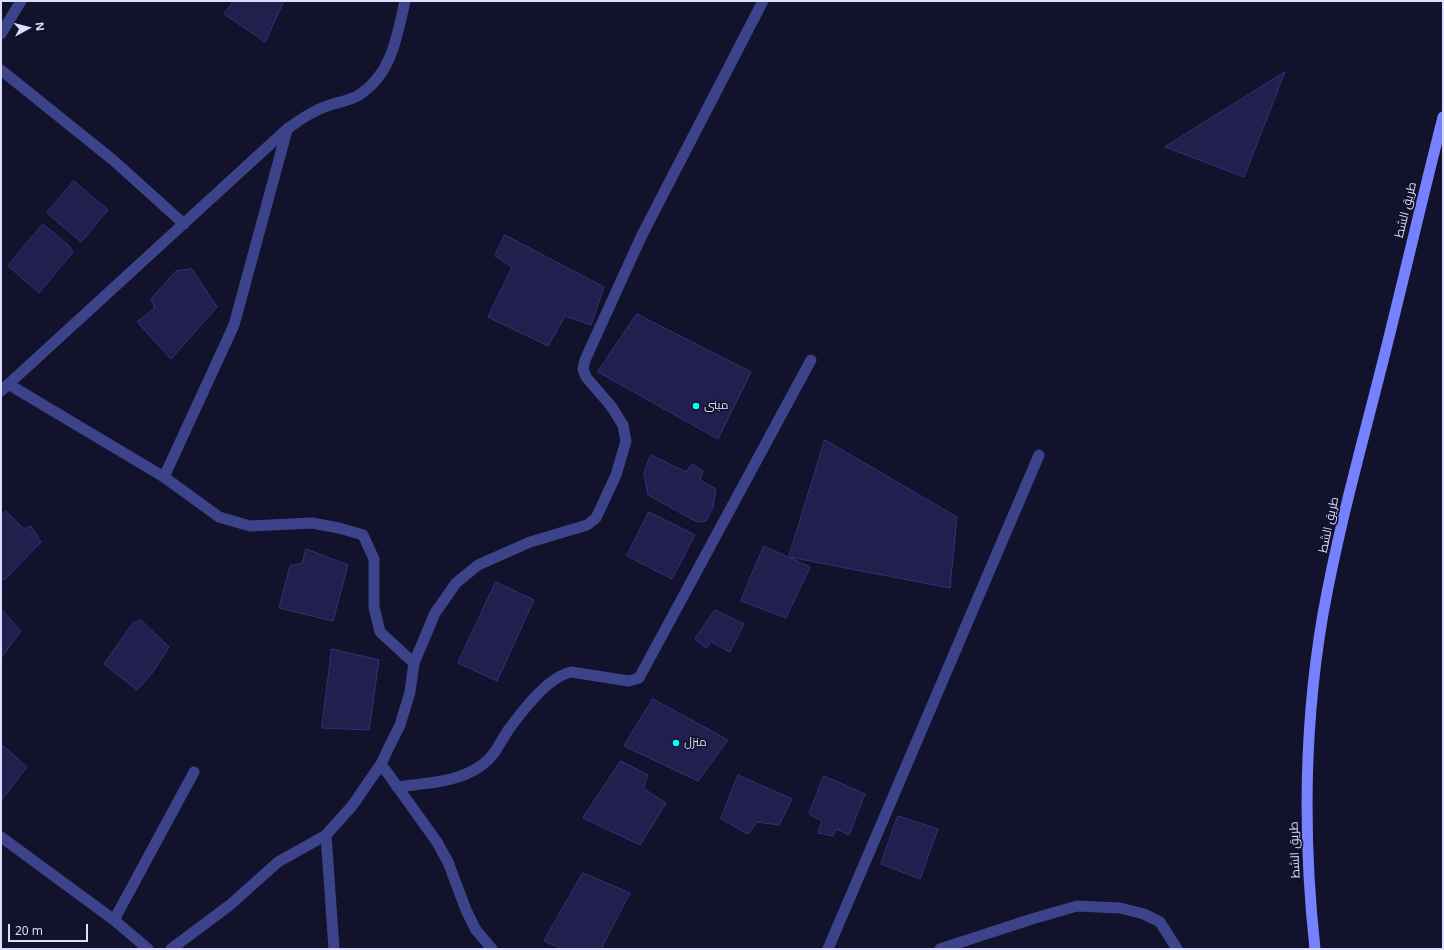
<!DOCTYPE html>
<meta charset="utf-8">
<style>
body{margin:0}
#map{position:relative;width:1444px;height:950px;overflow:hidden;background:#13122c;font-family:"Noto Sans",sans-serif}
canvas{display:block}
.frame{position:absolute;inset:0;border:2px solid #ddf;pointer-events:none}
.north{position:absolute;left:8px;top:8px;width:40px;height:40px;-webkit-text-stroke:3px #13122c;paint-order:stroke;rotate:83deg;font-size:11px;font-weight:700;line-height:16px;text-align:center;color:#ddf}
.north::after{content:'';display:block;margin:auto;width:14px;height:18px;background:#ddf;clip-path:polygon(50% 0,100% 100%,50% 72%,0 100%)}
.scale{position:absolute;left:8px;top:924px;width:80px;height:18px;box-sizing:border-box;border:2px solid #ddf;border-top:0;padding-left:5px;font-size:12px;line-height:14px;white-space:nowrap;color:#ddf;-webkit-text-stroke:3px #13122c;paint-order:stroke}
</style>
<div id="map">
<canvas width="1444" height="950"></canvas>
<div class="frame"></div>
<div class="north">N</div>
<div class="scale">20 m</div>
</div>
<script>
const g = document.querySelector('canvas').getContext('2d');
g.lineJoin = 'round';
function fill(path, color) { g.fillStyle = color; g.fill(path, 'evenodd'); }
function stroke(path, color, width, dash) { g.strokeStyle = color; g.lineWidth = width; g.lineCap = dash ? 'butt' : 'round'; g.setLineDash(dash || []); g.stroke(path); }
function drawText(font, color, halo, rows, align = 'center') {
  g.font = font + ' "Noto Sans",Cairo,sans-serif'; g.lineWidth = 3.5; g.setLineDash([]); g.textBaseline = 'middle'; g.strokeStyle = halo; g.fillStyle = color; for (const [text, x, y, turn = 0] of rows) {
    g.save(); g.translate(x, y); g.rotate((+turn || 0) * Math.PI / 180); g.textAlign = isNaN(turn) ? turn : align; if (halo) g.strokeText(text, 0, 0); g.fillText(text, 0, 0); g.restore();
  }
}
const building = new Path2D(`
 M234 1H284L265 42 224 14Z
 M1285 72 1244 177 1165 147Z
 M74 181 108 210 81 242 47 213Z
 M43 224 69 246 73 252 39 293 8 266Z
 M505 235 604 287 591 325 565 316 548 346 488 317 512 267 495 256Z
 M192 269 217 307 171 359 137 322 155 308 151 299 176 271Z
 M637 314 751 372 718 439 598 372Z
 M825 440 957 517 950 588 789 557Z
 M651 455 686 472 692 464 703 471 700 480 716 489 713 507 706 521 697 522 648 495 644 473Z
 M6 511 24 529 31 526 41 542 4 580 1 577V516Z
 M649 512 695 535 672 579 627 556Z
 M764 546 810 567 786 618 741 601Z
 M306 549 348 565 333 621 279 608 290 566 302 563Z
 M496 582 534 600 497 681 458 663Z
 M1 609 21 631 1 658Z
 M715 610 744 624 730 652 711 642 706 648 695 639Z
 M141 620 169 647 153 672 137 690 104 664 132 624Z
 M332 649 379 660 369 730 322 728Z
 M653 699 728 740 698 781 624 746Z
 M1 744 27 767 1 801Z
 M621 761 648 775 643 788 666 803 640 845 583 818Z
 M738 775 792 799 779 825 757 822 748 834 721 819Z
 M824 776 865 794 849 835 836 829 833 836 818 833 822 821 809 814Z
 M898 816 938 829 920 879 881 864Z
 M583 873 630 893 601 949H562L544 941Z`);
fill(building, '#221e4d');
stroke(building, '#363079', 1);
stroke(new Path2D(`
 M326 835 334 949`), '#3d438a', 11);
stroke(new Path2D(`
 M1 34 21 1
 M1 70 113 160 184 224
 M8 384 164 477 219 517 250 526 312 523 339 528 363 535 374 559V607L380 632 414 663
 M1 391 287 129C301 119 314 110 330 105 339 102 352 100 359 95 392 74 397 36 405 1
 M164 477 234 325 287 130
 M381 764 437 842 448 862 466 910 476 930 492 949
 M397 787C425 783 458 783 482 765 495 756 500 742 509 729 523 710 548 677 571 672L629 681 639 678 811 360
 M1 837 114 920 148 949
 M114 920 194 772
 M171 949 230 905 278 862 326 835 352 806 381 764 389 747 400 725 410 692 414 663 435 613 456 583 478 565 530 542 587 525 596 518 616 475 626 441 623 425 611 406 586 377 583 369 585 360 642 235 763 1
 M828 949 1039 455
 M940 949 1032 919 1077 906 1120 908 1144 914 1160 922 1177 949`), '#3d438a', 11);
stroke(new Path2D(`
 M1315 949C1303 838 1304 724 1323 614 1338 530 1361 448 1382 365 1403 282 1422 199 1443 117`), '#7581fe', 11);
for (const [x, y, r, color] of [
 [696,406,4,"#0bfdfa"],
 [676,743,4,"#0bfdfa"]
]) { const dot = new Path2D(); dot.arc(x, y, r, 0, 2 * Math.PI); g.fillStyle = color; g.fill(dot); stroke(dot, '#13122c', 1.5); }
drawText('12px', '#ddf', '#13122c', [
 ["طريق الشط",1406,210,-76],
 ["طريق الشط",1329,525,-78],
 ["طريق الشط",1295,850,-92]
]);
drawText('12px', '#ddf', '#13122c', [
 ["مبنى",704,406],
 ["منزل",684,743]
], 'left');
</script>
